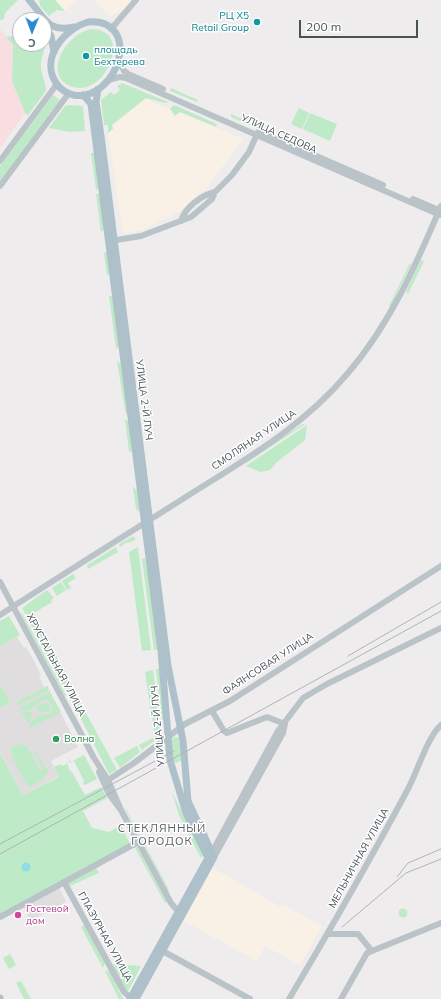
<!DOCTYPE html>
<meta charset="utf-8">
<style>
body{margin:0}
#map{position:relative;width:441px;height:999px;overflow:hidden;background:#efeced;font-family:Mulish,sans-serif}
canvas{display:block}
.north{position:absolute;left:12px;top:12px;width:40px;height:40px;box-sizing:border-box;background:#fff;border:1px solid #b5babc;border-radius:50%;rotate:181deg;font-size:11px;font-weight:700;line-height:16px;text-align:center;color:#465258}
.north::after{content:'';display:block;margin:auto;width:14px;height:18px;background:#298bcd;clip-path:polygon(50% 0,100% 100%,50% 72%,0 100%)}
.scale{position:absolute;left:299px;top:20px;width:119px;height:18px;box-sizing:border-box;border:2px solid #465258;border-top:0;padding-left:5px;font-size:12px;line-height:14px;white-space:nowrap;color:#465258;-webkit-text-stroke:3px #fff;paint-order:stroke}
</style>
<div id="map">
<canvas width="441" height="999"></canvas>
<div class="north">С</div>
<div class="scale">200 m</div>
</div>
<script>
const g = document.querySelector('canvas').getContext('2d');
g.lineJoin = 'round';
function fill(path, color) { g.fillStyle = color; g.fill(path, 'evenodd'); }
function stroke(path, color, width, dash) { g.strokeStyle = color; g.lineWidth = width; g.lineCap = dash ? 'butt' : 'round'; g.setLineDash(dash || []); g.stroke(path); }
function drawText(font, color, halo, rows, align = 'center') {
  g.font = font + ' Mulish,sans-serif'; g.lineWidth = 3; g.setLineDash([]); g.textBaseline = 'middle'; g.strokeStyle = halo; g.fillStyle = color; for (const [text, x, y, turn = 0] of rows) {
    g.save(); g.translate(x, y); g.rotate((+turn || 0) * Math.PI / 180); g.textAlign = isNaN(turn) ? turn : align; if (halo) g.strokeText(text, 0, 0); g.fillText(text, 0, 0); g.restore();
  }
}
fill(new Path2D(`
 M55 0H78L65 11Z
 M94 0H132L123 10 109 16Z
 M146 98 158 105 170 109 175 115 180 112 243 139 209 185 180 211 143 230 123 234 108 133 113 128 112 125Z
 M213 868 281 907 282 904 322 926 300 965 265 946 257 961 184 921Z`), '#f9f1e6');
fill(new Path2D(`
 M17 637 24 648 26 647 34 661 41 675 39 677 44 687 47 686 78 747 51 761 59 776 23 795 0 752V708L10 703 0 683V646Z
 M59 887 66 902 30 921 23 906Z`), '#e0ddde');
fill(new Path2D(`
 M0 29 13 45 12 81 25 113 0 148Z`), '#f8dee0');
fill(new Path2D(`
 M0 0H18L5 13 4 19 0 20Z
 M39 0H55L65 11 57 10 49 16 40 6Z
 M93 29C134 32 105 97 73 87 40 77 67 31 93 29Z
 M44 32C50 40 42 54 41 63 40 73 46 81 46 91L28 115 25 113 12 81 13 45 6 37 20 35V44H44Z
 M122 83 168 102 165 103 146 98 112 125 113 129 108 133V125H104L101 100 111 92 114 95 120 90 117 86Z
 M171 88 198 100 197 102 170 91Z
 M53 95 60 100 0 181V166Z
 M68 105 83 106 85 131 70 132 49 128 65 106Z
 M174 105 217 124 216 127 180 112 175 116 170 109Z
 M299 108 309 113 302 129 291 124Z
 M310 113 337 124 330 141 303 129Z
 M231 114 273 133 270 134 231 117Z
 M91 153H95L99 189 96 190Z
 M96 194H100L104 229 101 232Z
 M107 252 110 274 107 275 104 253Z
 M421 260 424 261 408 294 406 292Z
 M410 263 411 265 390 307 389 306Z
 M109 296H113L119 347 116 348Z
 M117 361 121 364 127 412 126 416Z
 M125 419 129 422 132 451 129 452Z
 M302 424H305L245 464 246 462Z
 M307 425 305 440 277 462 270 470 260 472 246 466Z
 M133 487 137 491 140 512 136 509Z
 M133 536 136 539 134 541 126 543 120 547 119 544Z
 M116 547 118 552 88 569 87 565Z
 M138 547 151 650 142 651 129 552Z
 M145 558 148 572 158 649 154 650 142 559Z
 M73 574 76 578 68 583 71 588 67 590 62 581Z
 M61 582 66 590 57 596 52 588Z
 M47 590 54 598 51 600 52 602 34 613 74 689 67 693 22 608Z
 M22 613 66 695 65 697 21 614Z
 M9 616 20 635 0 646V621Z
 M156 669H160L164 719 162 720Z
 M153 670 161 733 157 739 142 750 139 745 155 737 145 672Z
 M0 683 10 703 0 708Z
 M47 686 49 689 47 691 19 705 17 702Z
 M50 692 61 712 30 728 29 725C37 714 39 717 51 713 52 710 53 707 50 703 44 695 35 707 30 710H20V708Z
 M80 702 117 770 109 774 74 705Z
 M46 703 50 706V711L39 713 37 706Z
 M21 711 31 712 33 716 28 723Z
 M174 737 179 738 182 760 176 763 173 761 171 741Z
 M22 743 25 747 27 746 40 770 43 769 33 751 35 750 49 773 43 776 44 779 28 787 11 755 13 754 10 749Z
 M137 746 140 752 120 768 114 758Z
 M0 753 23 795 59 777 54 767 60 764 62 766 67 764 66 760 70 771 72 772 85 795 101 787 107 798 83 811 92 828 109 832 121 825 130 844 0 914Z
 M84 755 97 779 85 785 83 784 84 781 74 761 70 763 68 759 71 762Z
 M172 792 190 828 187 831 179 815Z
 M125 809H126L169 890 168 891Z
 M192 831 203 855 201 858 188 834Z
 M134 846 137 847 167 902 165 903Z
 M96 868 99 873 70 886 77 902 67 884Z
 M398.5 913a4.5 4.5 0 1 1 9 0a4.5 4.5 0 1 1-9 0Z
 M85 925 105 963 103 968 81 927Z
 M10 954 16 965 9 969 3 958Z
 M112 964 141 966 128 991H126Z
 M107 970 110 972 123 999H119L105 971Z
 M21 981 31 999H24L16 983Z`), '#beeac7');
fill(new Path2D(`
 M21.5 867a4.5 4.5 0 1 1 9 0a4.5 4.5 0 1 1-9 0Z`), '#8edfe3');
stroke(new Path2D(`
 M111 29 136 0
 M119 61 124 71 128 74 163 89
 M108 80 120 77 126 78 440 215
 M261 132 383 185
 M0 161 57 84
 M0 186 69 93
 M413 199 441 211
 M181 221C185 207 202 195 215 192
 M110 241 141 236 191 217 212 199 215 192 232 175 249 152 258 132
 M0 582 94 758 108 780 121 810 171 903 181 915
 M0 615C63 574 126 535 189 495 246 459 304 426 348 373 390 324 416 265 441 206
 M212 711 224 731 227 733 267 717 285 724
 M99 772 109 794 120 809
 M108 780 134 763 185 724 230 701 441 566
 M211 854 278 731 303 698 327 684 441 628
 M211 858 214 857 283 733 285 724
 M64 882 124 992 132 999
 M0 917 138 842
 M328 934H358L371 950
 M159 949 250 999
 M289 999C330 930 370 860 408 789 417 772 428 736 441 725
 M341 999 367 953 441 923`), '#b9c3c8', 6);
stroke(new Path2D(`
 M29 0C45 18 48 33 74 27
 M88 22C144 18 118 103 73 95 66 93 60 89 56 83 40 58 64 29 88 22Z
 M44 25 51 36 54 52
 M98 89 96 102 101 136 168 666 183 741 188 801 214 857 136 999
 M83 95 91 104 161 651 170 760 186 813 208 858 130 999
 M0 998V999`), '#aec0c9', 7);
stroke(new Path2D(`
 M348 656 441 602
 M0 844 174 751
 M0 854 441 611
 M397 877 408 863 441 849
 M342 927 406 873 441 859`), '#afb3b6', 1);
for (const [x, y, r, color] of [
 [257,22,4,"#0f9aa8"],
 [86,56,4,"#0f9aa8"],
 [56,739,4,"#2e9e5b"],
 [18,915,4,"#d1479c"]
]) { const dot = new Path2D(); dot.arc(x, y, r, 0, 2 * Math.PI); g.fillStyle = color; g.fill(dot); stroke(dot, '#fff', 1.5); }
drawText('10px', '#0d838f', '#fff', [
 ["РЦ X5",249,16],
 ["Retail Group",249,28],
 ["площадь",94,50,"left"],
 ["Бехтерева",94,62,"left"]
], 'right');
drawText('10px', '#465258', '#fff', [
 ["УЛИЦА СЕДОВА",279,134,24],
 ["УЛИЦА 2-Й ЛУЧ",144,400,83],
 ["СМОЛЯНАЯ УЛИЦА",254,440,-34],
 ["ФАЯНСОВАЯ УЛИЦА",268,664,-33],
 ["ХРУСТАЛЬНАЯ УЛИЦА",56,665,62],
 ["УЛИЦА 2-Й ЛУЧ",158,726,-95],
 ["МЕЛЬНИЧНАЯ УЛИЦА",359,858,-61],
 ["ГЛАЗУРНАЯ УЛИЦА",105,937,61]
]);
drawText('10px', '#27864d', '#fff', [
 ["Волна",64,739]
], 'left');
drawText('10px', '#b23c85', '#fff', [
 ["Гостевой",26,909],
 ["дом",26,921]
], 'left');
g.letterSpacing = '1px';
drawText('11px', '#5a5e61', '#fff', [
 ["СТЕКЛЯННЫЙ",162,829],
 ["ГОРОДОК",162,842]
]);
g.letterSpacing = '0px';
</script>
